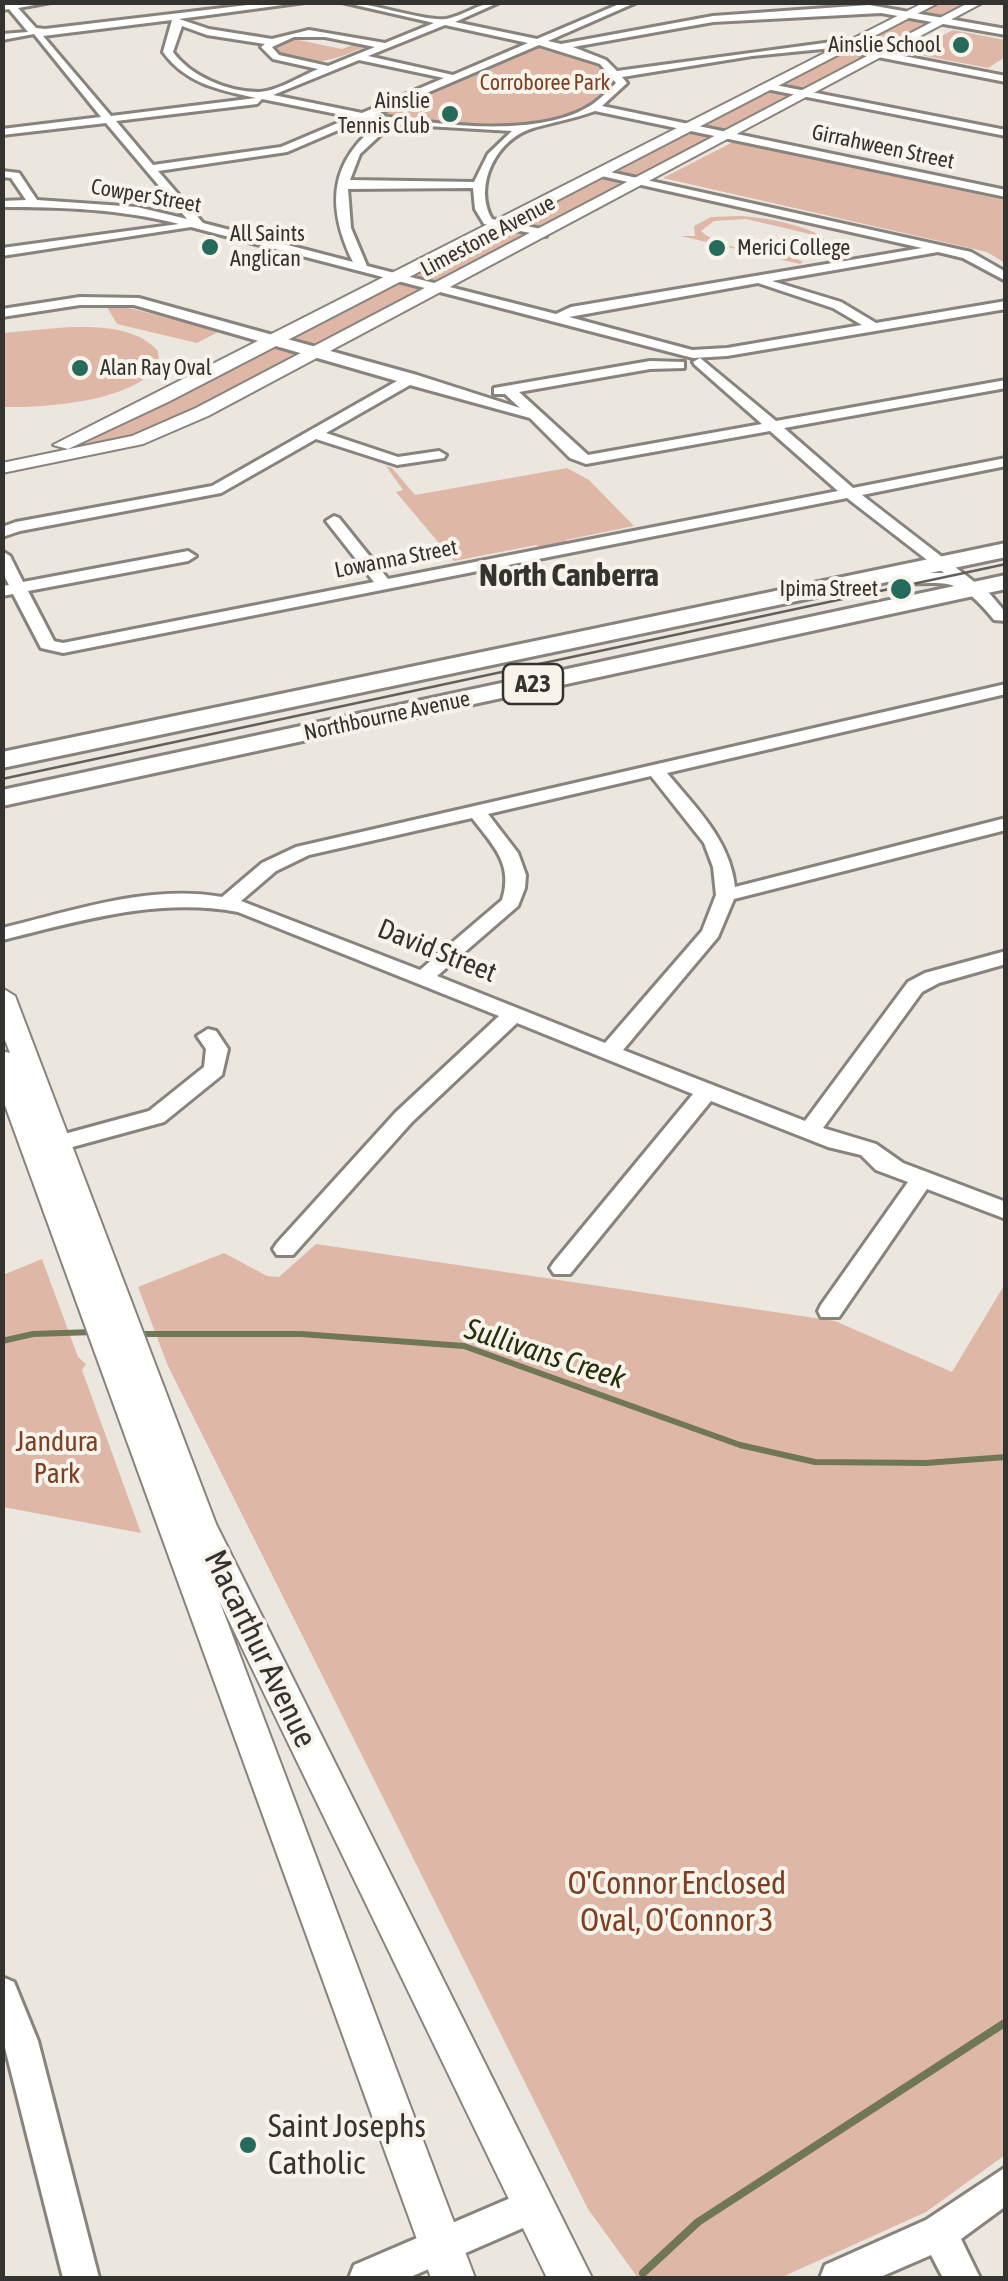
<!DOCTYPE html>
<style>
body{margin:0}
#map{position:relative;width:1008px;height:2281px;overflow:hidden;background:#ebe7df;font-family:"Asap Condensed",sans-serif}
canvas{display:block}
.frame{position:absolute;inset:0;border:5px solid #353330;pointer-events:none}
</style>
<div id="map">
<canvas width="1008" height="2281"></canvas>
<div class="frame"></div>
</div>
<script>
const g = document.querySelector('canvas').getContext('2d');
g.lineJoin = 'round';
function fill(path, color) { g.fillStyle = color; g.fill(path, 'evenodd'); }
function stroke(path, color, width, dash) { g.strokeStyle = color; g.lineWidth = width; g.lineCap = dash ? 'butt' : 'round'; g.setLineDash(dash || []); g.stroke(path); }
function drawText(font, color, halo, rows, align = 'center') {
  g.font = font + ' "Asap Condensed",sans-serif'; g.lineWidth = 8; g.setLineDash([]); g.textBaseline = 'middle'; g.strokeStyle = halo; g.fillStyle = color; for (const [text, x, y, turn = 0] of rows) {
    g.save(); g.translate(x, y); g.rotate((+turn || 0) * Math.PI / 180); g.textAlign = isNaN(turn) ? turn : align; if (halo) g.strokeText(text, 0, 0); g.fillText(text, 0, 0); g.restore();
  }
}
fill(new Path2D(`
 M939 3H974L175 423 136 438 38 458 106 431Z
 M953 30 1005 40V57L988 68 910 53Z
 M289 38 342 49 360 42 371 45C337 58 302 75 271 48Z
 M537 46C563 45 606 60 616 84 607 92 597 104 586 109 527 140 440 125 377 116Z
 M733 142 1005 200V263L987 252 663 178Z
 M740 216C761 217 820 226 829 245L819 254 795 258 803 262 800 264 681 236H695L694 226 711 217ZM746 219 810 234 820 245C798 263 720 251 701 231L714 221Z
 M107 307 129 308 220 331 197 343 117 324Z
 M57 328C90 326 135 325 158 351L159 364C135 402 44 408 3 407V333Z
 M386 466 392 468 415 495 567 468 589 480 634 526 566 540 569 544 543 549 536 545 454 561 396 492 403 490Z
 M316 1244 835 1321 952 1372 1005 1284V2155L926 2212 780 2278H638L588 2209 168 1366 138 1287 224 1253 267 1276 279 1277Z
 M42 1259 78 1357 86 1364 82 1370 141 1533 3 1507V1275Z`), '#deb7a6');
stroke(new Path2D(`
 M140 1334H301L464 1346 740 1445 815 1462 926 1463 1006 1457
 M2 1341 33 1334 94 1332`), '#6f7757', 6);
stroke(new Path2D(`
 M643 2273 698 2222 1006 2022`), '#6f7757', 8);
const minor = new Path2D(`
 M51 2 18 8 36 28 45 29 273 2H305L179 19 209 29 272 39 309 30 385 43 434 23 342 2C370 2 426 22 446 19 466 15 480 2 500 2L455 22 537 39 624 2H637L548 41 561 44 713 16 869 5 1006 29V35L881 13 713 22 573 47 606 60 617 71 832 42 1006 76V82L832 48 752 56 622 77 627 83 602 106 1006 190V197L595 111C573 119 554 122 533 128 496 139 473 186 492 219L546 230V236L484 224 475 209 473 188 348 189 351 228 367 266 556 314 571 307 922 248 597 175 601 170 971 252 1006 272V281L963 258 938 252 772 281 841 302 876 323 1006 301V309L727 356 693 358 191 227 2 256V248L179 224C120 209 63 207 2 207V201L26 200 11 178 2 177V171L19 173 37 200 137 207 187 219 106 123 2 135V129L101 117 34 34 2 40V34L28 32 9 9 2 10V4ZM172 20 163 52C186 84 220 90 256 98L111 116 43 36ZM445 25 528 43 453 75 368 56ZM182 26 207 35 265 44 261 47 273 59 318 69C301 76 276 92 258 92 228 92 190 76 173 52ZM294 37H325L375 47 328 66 279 55 272 47ZM539 45 600 64 616 83C609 90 601 98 593 104 539 140 436 124 375 115ZM359 60 444 78 362 113 273 95ZM262 99 352 117 281 147 153 165 116 121 257 104ZM364 119 381 122C329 161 326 206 353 262L203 223 158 171 287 152ZM392 124 512 131 488 154 474 182 350 180 360 154ZM758 283 833 308 862 325 727 348 692 350 569 317Z
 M770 84 1006 130V136L766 89Z
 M80 297 139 298 417 375 520 408 505 394H494V388L650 361 684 362V368L650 369 519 392 588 455 762 424 695 365 693 362 700 358 776 421 1006 380V388L784 428 853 488 1006 458V466L862 495 990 594 1006 613V621L994 620C951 566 940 590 883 581L881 578 889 573H944L847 498 63 653 41 648 13 594 2 596V586L9 585 2 572V551L10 556 23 582 188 551 196 556 188 561 28 591 54 641 63 643 374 582 326 521 334 516 339 518 388 579 838 491 770 431 586 464 570 458 530 418 410 385 326 433 398 457 439 451 446 455 444 458 397 465 316 439 221 493 20 531 2 537V527L16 522 212 486 397 381 134 305H80L2 317V309Z
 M1006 684V694L667 773C696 808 730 840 735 887L1006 818V830L734 899 718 937 623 1050 805 1121 908 982 925 973 1006 951V964L939 983 922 992 823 1128 876 1144 903 1163 1006 1202V1219L927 1189 839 1317H821L818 1311 821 1305 908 1182 876 1170 861 1155 828 1147 711 1101 570 1274H554L550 1268 554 1262 693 1094 517 1023 412 1122 293 1255H277L273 1249 277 1243 396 1112 499 1016 238 912C157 897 81 921 2 940V928C73 911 149 884 222 897L262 863 296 847ZM651 776 704 843 713 867 716 895 702 931 605 1043 437 976 518 906 525 888 526 875 518 853 488 814ZM472 818C492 844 514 864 502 900L420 970 241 901 276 871 309 855Z
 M208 1029 216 1031 228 1049 222 1075 164 1122 43 1155 35 1152 32 1147 35 1142 149 1111 204 1067 206 1049 197 1036Z
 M2 1977 14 1982 38 2041 99 2278H63L2 2036Z
 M1006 2167V2206L961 2239 980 2278H943L931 2255 878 2278H820L825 2265 926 2220Z
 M534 2188 546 2194 552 2206 546 2218 408 2278H349L354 2265Z`);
const major = new Path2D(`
 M925 2H940L168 402 68 449 53 445Z
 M970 2H984L208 416 143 444 2 473V463L132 436 196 408Z
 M2 988 15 996 216 1524 592 2278H547L219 1600 475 2278H431L2 1097V1051L10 1053 2 1032Z`);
const highway = new Path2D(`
 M1006 543V557L2 768V752Z
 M1006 575V589L2 806V790Z`);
stroke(minor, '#88847d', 6);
stroke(major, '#88847d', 4);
stroke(highway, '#88847d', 6);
fill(minor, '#fff');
fill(major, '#fff');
fill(highway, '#fff');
stroke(new Path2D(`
 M2 779 1006 564`), '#63605c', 2.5);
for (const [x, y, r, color] of [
 [961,45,10,"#266a5c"],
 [450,114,10,"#266a5c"],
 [210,247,10,"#266a5c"],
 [717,248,10,"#266a5c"],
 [80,368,10,"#266a5c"],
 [901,589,12,"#266a5c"],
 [248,2145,10,"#266a5c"]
]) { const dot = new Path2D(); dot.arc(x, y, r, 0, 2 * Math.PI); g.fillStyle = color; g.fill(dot); stroke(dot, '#f8f4ec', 4); }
drawText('22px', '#353330', '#f8f4ec', [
 ["Ainslie School",941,45],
 ["Ainslie",430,101],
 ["Tennis Club",430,126],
 ["All Saints",230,234,"left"],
 ["Anglican",230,259,"left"],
 ["Merici College",737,248,"left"],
 ["Alan Ray Oval",100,368,"left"],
 ["Ipima Street",878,589]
], 'right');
drawText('22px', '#7d4024', '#f8f4ec', [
 ["Corroboree Park",545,83]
]);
drawText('22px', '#353330', '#f8f4ec', [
 ["Girrahween Street",883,147,12],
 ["Cowper Street",146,196,10],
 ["Limestone Avenue",488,236,-28],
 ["Lowanna Street",396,559,-11],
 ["Northbourne Avenue",387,716,-12]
]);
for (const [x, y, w] of [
 [533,684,60]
]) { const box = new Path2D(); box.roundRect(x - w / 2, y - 20, w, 40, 8); g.fillStyle = '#f8f4ec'; g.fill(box); stroke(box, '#353330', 2.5); }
drawText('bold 25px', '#353330', null, [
 ["A23",533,684]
]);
drawText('28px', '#353330', '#f8f4ec', [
 ["David Street",437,951,22]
]);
drawText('28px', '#7d4024', '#f8f4ec', [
 ["Jandura",57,1442],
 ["Park",57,1474]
]);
drawText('italic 30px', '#272f0b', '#f8f4ec', [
 ["Sullivans Creek",545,1354,18]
]);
drawText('bold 32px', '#353330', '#f8f4ec', [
 ["North Canberra",569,576]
]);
drawText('32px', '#353330', '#f8f4ec', [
 ["Macarthur Avenue",260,1649,64]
]);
drawText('32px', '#7d4024', '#f8f4ec', [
 ["O'Connor Enclosed",677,1884],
 ["Oval, O'Connor 3",677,1921]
]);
drawText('32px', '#353330', '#f8f4ec', [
 ["Saint Josephs",268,2127],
 ["Catholic",268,2164]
], 'left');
</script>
